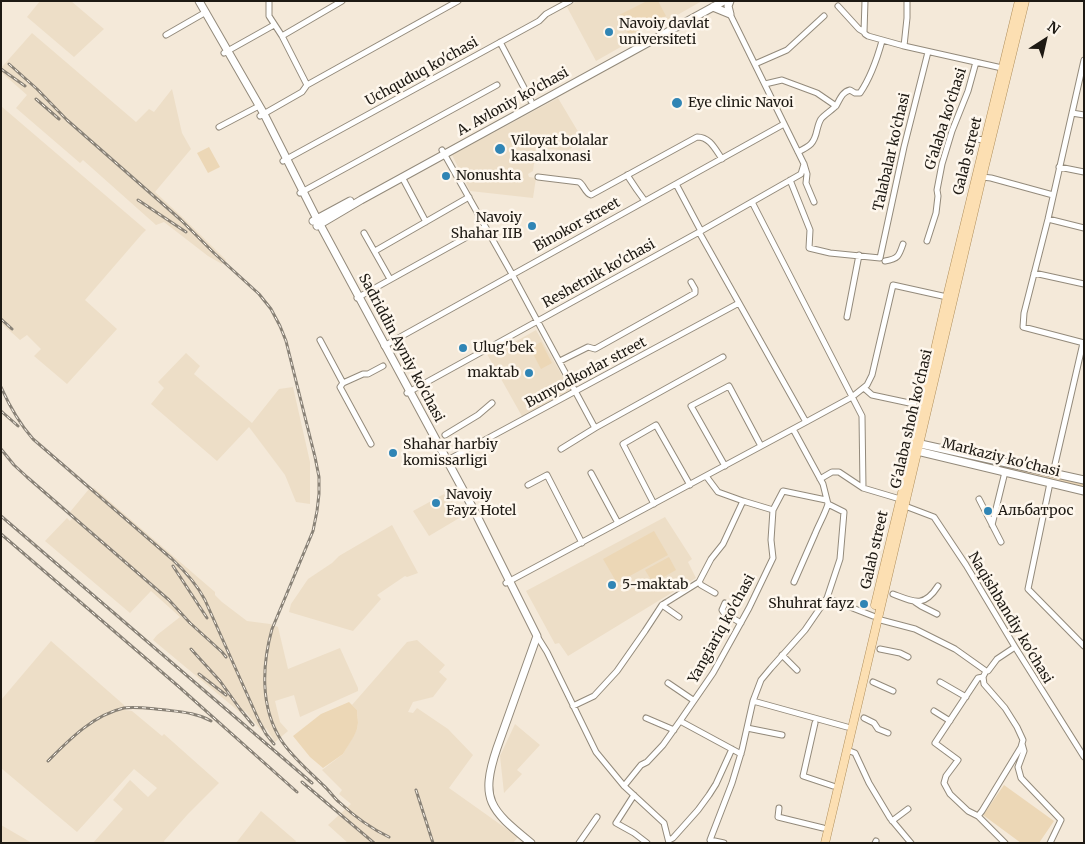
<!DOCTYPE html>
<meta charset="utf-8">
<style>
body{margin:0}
#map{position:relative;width:1085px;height:844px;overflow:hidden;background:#f4e9d9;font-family:Merriweather,serif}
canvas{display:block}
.frame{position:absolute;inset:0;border:2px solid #1d1913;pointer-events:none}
.north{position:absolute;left:1020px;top:15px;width:50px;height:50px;-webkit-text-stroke:4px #fef7ed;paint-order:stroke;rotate:35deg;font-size:14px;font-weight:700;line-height:20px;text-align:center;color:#1d1913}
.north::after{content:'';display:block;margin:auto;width:18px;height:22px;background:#1d1913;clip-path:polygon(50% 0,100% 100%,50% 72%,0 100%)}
</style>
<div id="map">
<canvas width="1085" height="844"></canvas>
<div class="frame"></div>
<div class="north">N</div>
</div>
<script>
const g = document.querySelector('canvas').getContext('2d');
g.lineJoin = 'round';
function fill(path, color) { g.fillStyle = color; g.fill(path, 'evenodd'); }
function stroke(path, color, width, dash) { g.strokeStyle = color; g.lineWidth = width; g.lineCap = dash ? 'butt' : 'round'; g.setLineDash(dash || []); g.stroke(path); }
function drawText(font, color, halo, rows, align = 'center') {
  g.font = font + ' Merriweather,serif'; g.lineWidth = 5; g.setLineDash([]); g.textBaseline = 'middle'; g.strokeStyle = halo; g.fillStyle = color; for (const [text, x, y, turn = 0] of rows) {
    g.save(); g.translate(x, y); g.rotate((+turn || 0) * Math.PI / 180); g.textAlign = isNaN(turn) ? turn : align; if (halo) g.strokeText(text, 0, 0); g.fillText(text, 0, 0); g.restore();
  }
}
fill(new Path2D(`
 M40 1H71L104 29 74 57 27 17Z
 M577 1H702L656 27 650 26 631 36 633 40 596 61 567 7Z
 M32 33 136 122 149 109 154 112 172 89 182 133 191 149 155 192 180 215 226 260 222 264 208 256 164 222 156 225 83 160 80 163 16 108 27 95 1 72V68Z
 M558 98 583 140 567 151 536 147 533 171 528 174 529 177 536 178 533 198 470 191 452 155Z
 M1 106 146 230 142 234 85 300 117 329 67 384 34 356 41 349 27 335 20 340 1 323Z
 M536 330 571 391 523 418 487 354 497 348 499 351Z
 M186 353 200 366 194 374 252 423 279 389 293 387 310 462V504L296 502 285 475 249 427 217 461 151 404 164 388 158 382Z
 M94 488 215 592V595L222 602 247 621 270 624 278 627 288 669 340 648 358 688V691L300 717 294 695 275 701 280 722 288 731 275 742 266 728 262 731 245 711 242 714 153 640 157 635 180 617 151 591 130 613 45 541 67 518 70 521 74 516 70 512 89 489Z
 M444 494 448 501 451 500 461 517 429 536 413 511Z
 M665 517 692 559 688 562 696 578 568 656 559 643 555 644 526 591Z
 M392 525 418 573 407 577 405 576 377 595 381 599 353 631 289 612 291 604 308 579 332 563 339 556Z
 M417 640 445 665 439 672 447 679 433 697 413 702 408 712 413 713 417 708 448 729 473 755 449 788 518 837 513 843H348L328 825 351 804 339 794 342 790 322 770 343 754 357 729 358 723 357 710 352 705 407 642Z
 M51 641 124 705 125 710 132 711 162 736 164 734 219 783 188 814 164 841 165 843H93L123 809 113 800 130 780 148 797 157 788 134 769 77 832 1 768V700Z
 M515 724 540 745 517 770 522 774 504 793 500 756Z
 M261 811 296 841 295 843H236Z
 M1 825 32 843H1Z`), '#eddec7');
fill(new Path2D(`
 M647 1H658L666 16 629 35 619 15Z
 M209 147 220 167 208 173 197 153Z
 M541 342 552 363 541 369 530 348Z
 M964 455 1084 483V487L963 458Z
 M654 531 668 555 617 583 603 559Z
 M669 557 676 570 653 583 645 570Z
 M349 702 357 710 358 723 357 729 354 736 343 754 323 768 310 757 293 736 321 714Z
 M1004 785 1054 821 1039 843H1021L983 815Z`), '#ecd7b6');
const street = new Path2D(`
 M269 1V16L282 36
 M865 1 864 32 865 34 868 36 904 46 1002 68
 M838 6 859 29 864 32
 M729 12 804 164 807 174 806 183 814 202
 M166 35 206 12
 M500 42 531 101
 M904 46 907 18V1
 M224 53 274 25
 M1084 60 1048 219 1024 313 1023 327 1084 343
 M755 64 787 50 824 16
 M765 84 782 80 817 93 836 106C840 99 842 92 850 90L855 93H860C871 77 877 59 882 41
 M307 85 282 36 342 1
 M1072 113 1084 115
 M260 116 302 92 307 85 458 1
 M219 127 259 106
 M976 139 984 140
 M442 150 512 274 595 428
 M798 152C810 146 814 144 817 130 818 126 819 122 821 119 824 115 832 110 836 106
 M283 161 539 21 546 14 570 1
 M1059 167 1084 172
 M627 175 637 190 645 201
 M402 177 426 222
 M538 177 579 182C584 185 585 193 591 195L697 137C710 137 715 149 722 159
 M982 177 991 178 1053 195
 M790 180 810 230 809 248 830 253 880 258 904 147 928 52
 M676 184 701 231
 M300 193 497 85
 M752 202 862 416 863 488
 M1048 219 1084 228
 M699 232 806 422
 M364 233 390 279
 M927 241 936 213 938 196 937 190 942 164 952 131 968 91 976 62
 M375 251 469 197
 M885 261C898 259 899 256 903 244
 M1034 273 1084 284
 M357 298 485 227
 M847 317 859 255
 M320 340 343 383
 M384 346 784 124
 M560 361 588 347 595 349 681 301 695 293V289L691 282
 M864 388 872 395 914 404
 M407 393 701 231 801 174 804 164
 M445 435 478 415 492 403
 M371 444 340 387 343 383 363 374H368L383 366
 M905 445 913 447
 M561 449 595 428 723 357
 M444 462 739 303
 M725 466 691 406 729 386 761 446
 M591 473 618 523
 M1053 473 1083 343
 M706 476 718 492 743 501 773 510
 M820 479 832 472H839L863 488 900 499
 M1050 483 1028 589 1084 646
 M528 485 547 475 582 543
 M979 499 1001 542
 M654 504 623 444 656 425 690 485
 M905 506 934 517 966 565 1015 647 1084 757
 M992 525 1005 472
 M699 582 701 585 715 593
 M794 582C801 566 808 550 815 534 819 524 825 514 828 504
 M506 583 806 422 852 397 867 385 872 375 893 285 947 297
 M893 594C914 602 924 608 938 586
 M827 598 873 616
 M915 602 921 606 937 614
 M725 603 722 610 724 613 741 623
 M662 605 679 617
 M877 619 915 629 955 649 986 671
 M537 636 547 652 596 752 624 786 664 823 669 843
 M880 649 900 653 908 657
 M782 655 797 670
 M983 677 978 678 935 743 958 760 946 776 944 783 950 794 968 811 978 816 1005 843
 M873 682 893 691
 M940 682 966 697
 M668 683 693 700
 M753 701 847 727
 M573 706 594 696 617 671 645 631 662 605 699 582 711 559 723 544 743 501
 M934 711 950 721
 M646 718 674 730
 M864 718 874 723 878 729 888 733
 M680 721 741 754
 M815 723 803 776 833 786
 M747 728 782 735
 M1022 744 1024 751 1018 767 1021 778 1061 820 1050 843
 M847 750 855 753 869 783 890 818 911 843
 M624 786 641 765 647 762 663 745 680 721 713 673 749 608 773 558 771 540 773 510 783 491 826 500
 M634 795 616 823 634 833 647 843
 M779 808 778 817 823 828
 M978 816 982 811 1021 747 1023 740 1017 727 1005 708 984 684 983 677 986 671H988L997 659 1015 647
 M892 821 908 809
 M669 840 673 838 698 810 709 795 716 784 732 749
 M579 843 597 817
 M724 843 710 840 732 783 742 750 753 701 761 680 771 668 805 630 827 598 840 559 844 512 828 504 823 484 793 429
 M875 843 876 841`);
const secondary = new Path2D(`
 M199 1 264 114 317 219 476 514 537 636 497 748C479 801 491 810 531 843
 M713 7 730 14 728 6 730 1
 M313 221 350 201
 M317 226 361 200 724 1
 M916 443 1084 480
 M913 450 1084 491`);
const primary = new Path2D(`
 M875 605 913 447 947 297 1019 1
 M825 843 982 177 1025 1`);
stroke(street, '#938a7b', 7);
stroke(secondary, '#938a7b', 9);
stroke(primary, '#ad8c59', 9);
stroke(street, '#fff', 5);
stroke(secondary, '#fff', 7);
stroke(primary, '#fcdfb2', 8);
const rail = new Path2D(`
 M9 64 37 89 67 120 181 220 214 253 259 294 271 309 280 326 286 341 315 457 319 477V494L317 511 313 531 272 629C262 665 260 707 281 740 292 757 309 771 323 785 329 790 333 797 339 802 354 816 370 828 389 837
 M1 69 25 86
 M36 99 59 119
 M138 200 186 232
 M1 319 12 329
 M1 387C10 407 19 423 33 439L172 559C186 572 196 583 205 600L259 721 266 734 274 744
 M1 411 18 426
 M1 449 14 465 27 477 169 600 190 623 222 652 226 657
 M1 516 312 783
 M1 534 178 686 297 792
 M173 566 207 618
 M191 649 220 681 240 709 253 725
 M199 674 226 695
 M48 761C69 740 93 715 124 708 137 706 152 709 166 710 182 712 197 713 211 721
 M302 782 374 843
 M416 790 433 843`);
stroke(rail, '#898277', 3);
stroke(rail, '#fef7ed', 1, [4]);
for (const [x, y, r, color] of [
 [609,32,5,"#3085b5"],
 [677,103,6,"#3085b5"],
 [500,149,6,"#3085b5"],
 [446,176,5,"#3085b5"],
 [532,226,5,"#3085b5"],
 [463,348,5,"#3085b5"],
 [529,373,5,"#3085b5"],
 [393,453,5,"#3085b5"],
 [436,503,5,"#3085b5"],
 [988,511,5,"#3085b5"],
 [612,585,5,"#3085b5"],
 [864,604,5,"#3085b5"]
]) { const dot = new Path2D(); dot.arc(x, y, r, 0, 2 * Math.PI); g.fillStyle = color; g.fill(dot); stroke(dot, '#fef7ed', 2); }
drawText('14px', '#1d1913', '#fef7ed', [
 ["Navoiy davlat",619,24],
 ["universiteti",619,40],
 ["Eye clinic Navoi",688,103],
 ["Viloyat bolalar",511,141],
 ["kasalxonasi",511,157],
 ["Nonushta",456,176],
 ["Navoiy",522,218,"right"],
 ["Shahar IIB",522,234,"right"],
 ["Ulug'bek",473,348],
 ["maktab",519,373,"right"],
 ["Shahar harbiy",403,445],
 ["komissarligi",403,461],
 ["Navoiy",446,495],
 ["Fayz Hotel",446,511],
 ["Альбатрос",998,511],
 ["5-maktab",622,585],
 ["Shuhrat fayz",854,604,"right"]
], 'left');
drawText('14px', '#1d1913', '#fef7ed', [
 ["Uchquduq ko'chasi",422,72,-29],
 ["A. Avloniy ko'chasi",513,102,-29],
 ["G'alaba ko'chasi",946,119,-72],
 ["Talabalar ko'chasi",892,152,-77],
 ["Galab street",968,156,-76],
 ["Binokor street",577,225,-29],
 ["Reshetnik ko'chasi",599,274,-29],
 ["Sadriddin Ayniy ko'chasi",401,348,62],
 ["Bunyodkorlar street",586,373,-28],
 ["G'alaba shoh ko'chasi",912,419,-77],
 ["Markaziy ko'chasi",1001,458,14],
 ["Galab street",875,550,-77],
 ["Naqishbandiy ko'chasi",1010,618,59],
 ["Yangiariq ko'chasi",722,629,-61]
]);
</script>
